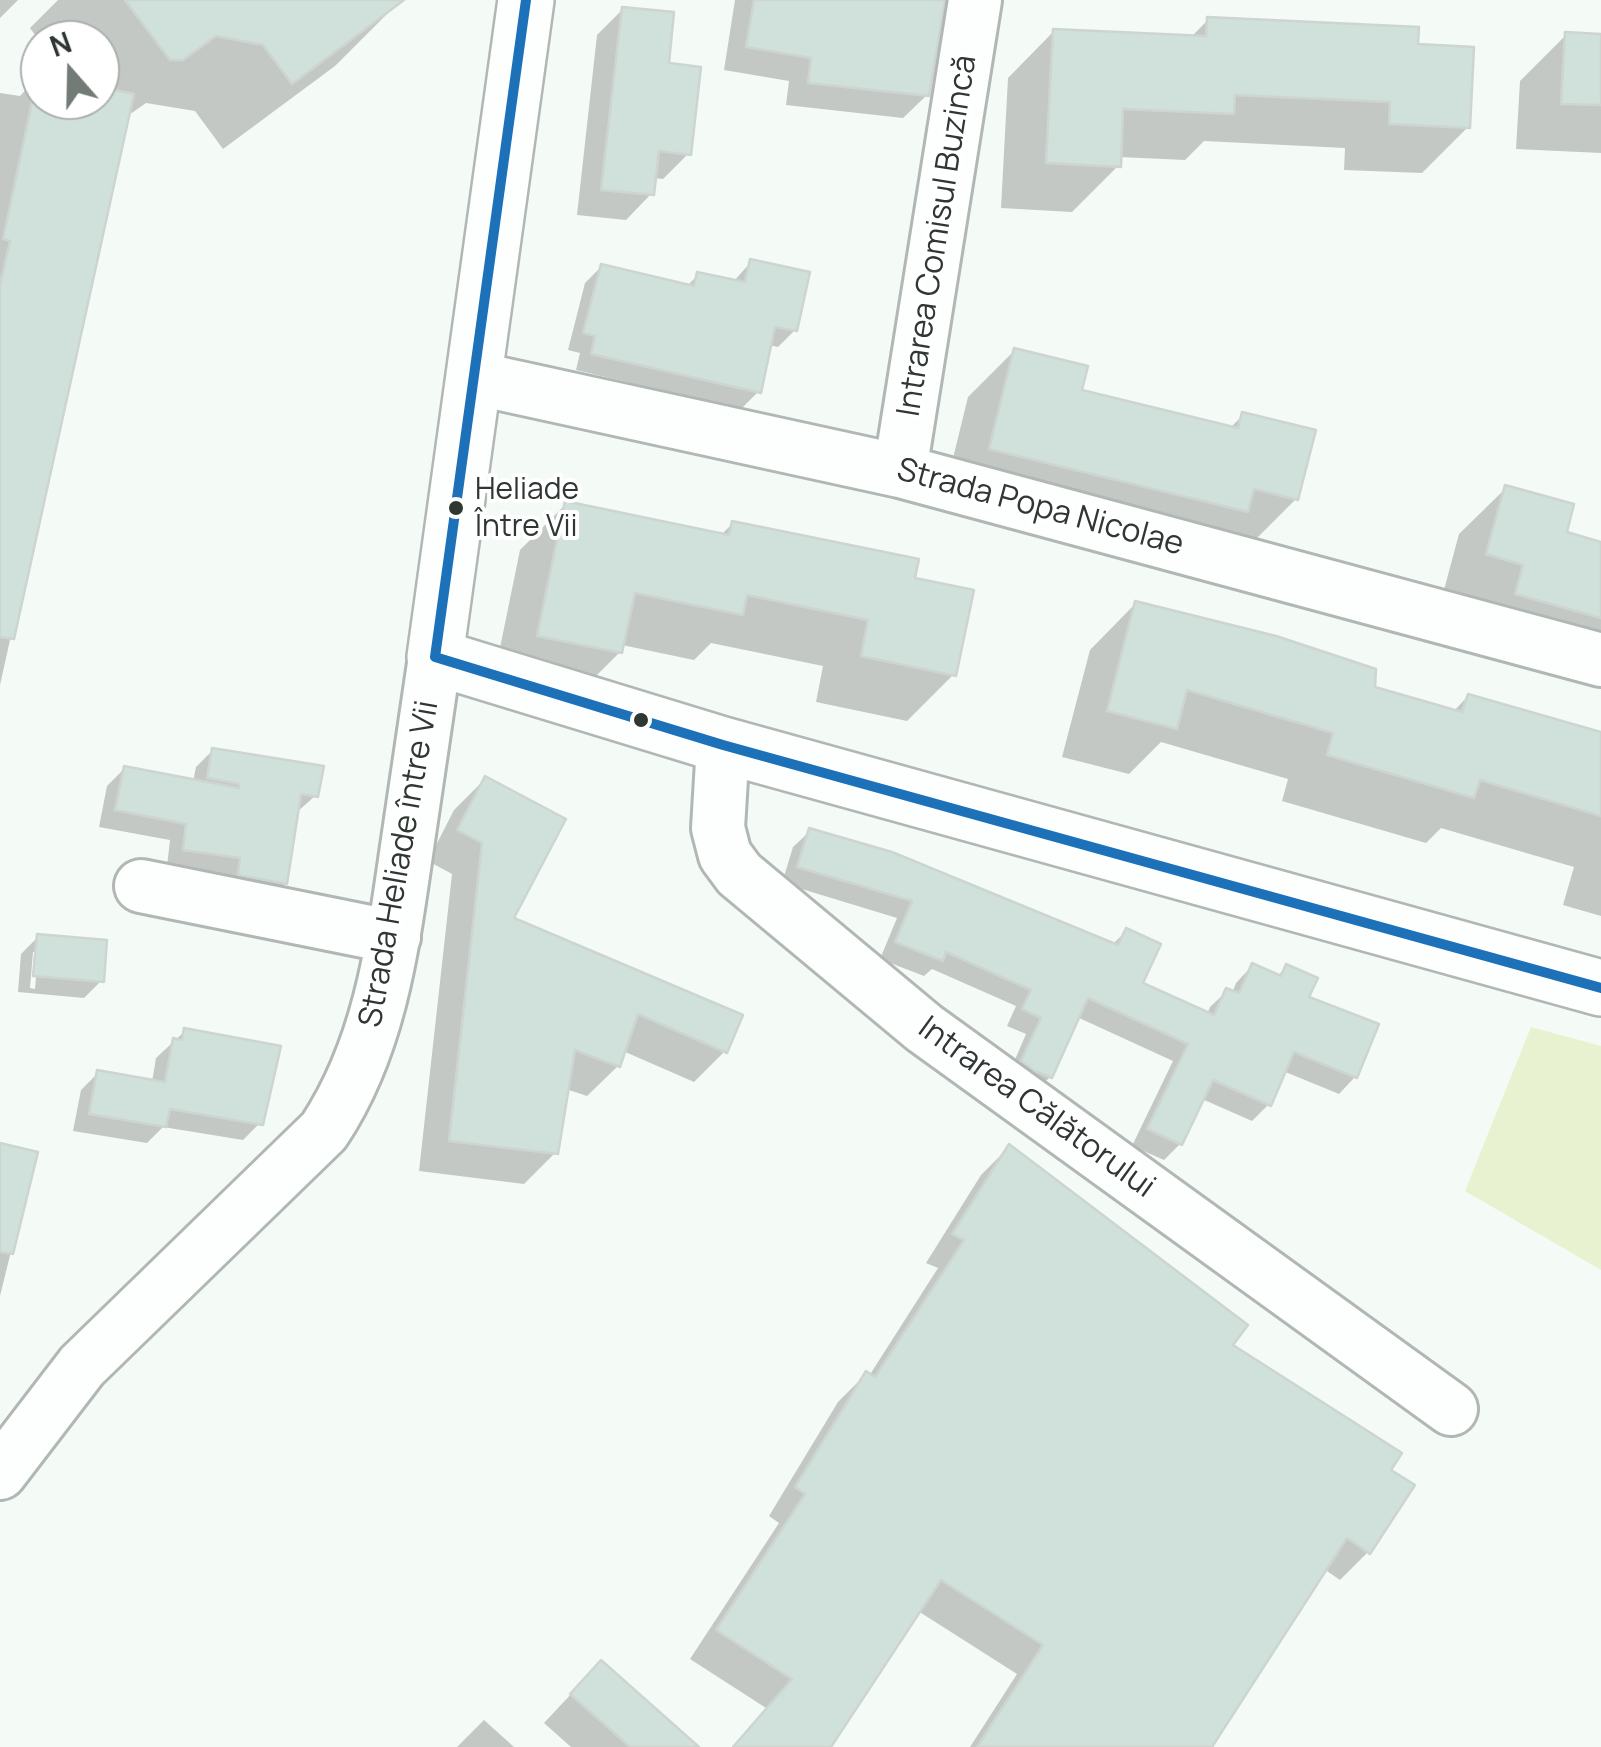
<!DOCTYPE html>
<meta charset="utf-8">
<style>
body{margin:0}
#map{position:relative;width:1601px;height:1747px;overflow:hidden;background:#f4faf5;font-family:Manrope,sans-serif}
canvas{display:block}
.north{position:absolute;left:20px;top:20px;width:100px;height:100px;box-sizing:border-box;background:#fff;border:2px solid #abafad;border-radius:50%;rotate:340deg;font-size:28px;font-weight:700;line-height:40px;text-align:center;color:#2e3731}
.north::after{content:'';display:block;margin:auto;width:35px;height:45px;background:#737b76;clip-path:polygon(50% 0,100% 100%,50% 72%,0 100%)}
</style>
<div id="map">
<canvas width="1601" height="1747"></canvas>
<div class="north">N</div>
</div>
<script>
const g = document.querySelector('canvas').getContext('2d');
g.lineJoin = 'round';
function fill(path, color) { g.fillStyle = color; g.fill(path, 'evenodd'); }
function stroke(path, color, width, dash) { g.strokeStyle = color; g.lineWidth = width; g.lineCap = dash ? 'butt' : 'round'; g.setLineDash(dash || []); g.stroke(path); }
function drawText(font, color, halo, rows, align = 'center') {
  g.font = font + ' Manrope,sans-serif'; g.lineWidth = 8; g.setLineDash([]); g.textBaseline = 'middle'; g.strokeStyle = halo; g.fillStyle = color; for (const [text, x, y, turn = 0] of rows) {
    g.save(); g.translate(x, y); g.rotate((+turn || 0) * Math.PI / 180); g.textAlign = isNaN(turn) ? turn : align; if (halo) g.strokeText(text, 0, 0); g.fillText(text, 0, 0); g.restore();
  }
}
fill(new Path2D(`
 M1531 1027 1601 1046V1270L1465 1191Z`), '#e8f2d0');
fill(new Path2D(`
 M0 0H18L0 18Z
 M58 0H401L335 66 223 149 195 111 146 103 126 117 0 685V93L20 96 39 76 40 100H100V40L40 42 30 28Z
 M735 0H942L927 95 903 118 786 105 789 81 724 70Z
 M623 9 666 66 689 153 663 179 653 178 651 194 626 220 577 215 597 35Z
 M1208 20 1415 46 1468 127 1422 173 1344 170 1345 148 1204 141 1185 160 1119 157 1118 166 1072 212 1001 208 1008 78 1054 31 1190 38Z
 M1566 35 1601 36V153L1516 149 1520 81Z
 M751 262 795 330 778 347 769 345 758 392 741 409 576 370 580 353 568 350 585 283 602 266 686 287 698 275 733 282Z
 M1014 351 1079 392 1229 429 1243 415 1296 499 1250 545 944 495 968 397Z
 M1506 488 1564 534 1601 544V676L1441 601 1459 534Z
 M566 504 721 535 733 523 913 580 954 674 907 721 816 702 823 666 711 643 694 660 622 645 620 652 574 698 493 682 520 550Z
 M1136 603 1373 689 1453 712 1468 696 1601 735V916L1563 905 1574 867 1441 828 1426 843 1282 801 1288 779 1161 742 1129 774 1062 757 1090 650Z
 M213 750 315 796 296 813 285 883 268 900 222 891 225 874 167 866 170 840 99 827 107 786 124 769 193 782 196 767Z
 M485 779 510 919 725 1051 694 1082 623 1051 618 1066 587 1096 566 1089 555 1153 524 1184 419 1171 452 874 428 861 454 810Z
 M810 831 1112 945 1126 931 1140 984 1207 1015 1210 1007 1227 991 1232 993 1236 983 1252 966 1277 976 1287 967 1355 1077 1339 1094 1283 1071 1269 1104 1252 1121 1202 1099 1180 1144 1164 1160 1132 1146 1173 1061 1077 1017 1050 1077 1034 1093 1007 1078 1026 1034 1007 1026 1016 1006 932 969 924 976 880 959 897 918 782 883 793 847Z
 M38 937 101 981 84 998 18 992 21 954ZM33 952H38L35 989 30 988Z
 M185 1031 260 1123 243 1140 163 1127 147 1143 73 1131 81 1090 98 1073 152 1082 156 1058Z
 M0 1146 35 1154 0 1296Z
 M1009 1147 1229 1346 1388 1470 1368 1552 1340 1580 1324 1569 1209 1747H970L1017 1674 918 1611 828 1747H732L766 1708 690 1659 779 1523 769 1516 838 1402 866 1374 869 1376 938 1268 926 1263 981 1175Z
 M573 1692 695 1747H571L544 1723Z
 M484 1720 514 1747H457Z`), '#0003');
const building = new Path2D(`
 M125 0H404L292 84 263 45 216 36 183 60H170Z
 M754 0H945L929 96 808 83 811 58 746 47Z
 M622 7 674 12 669 63 701 67 691 155 659 151 654 195 601 190Z
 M1207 17 1419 27 1418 44 1474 47 1470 128 1389 124 1390 102 1235 95 1234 114 1123 109 1121 167 1046 163 1053 29 1206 36Z
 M1565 32 1601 34V105L1561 104Z
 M38 74 40 100H100V87L134 94 14 639 0 637V285L10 241 3 239Z
 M750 259 810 272 797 331 775 327 761 393 591 354 595 336 583 333 601 264 694 286 697 272 745 282Z
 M1014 348 1088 366 1082 390 1238 428 1242 412 1316 430 1298 500 1254 489 1248 512 989 449Z
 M1505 485 1574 504 1567 532 1601 542V618L1515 594 1523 565 1486 554Z
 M565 501 729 535 732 521 919 559 915 578 974 590 956 676 861 656 868 620 747 595 743 615 635 593 622 653 537 636Z
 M1135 601 1276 636 1376 669 1375 687 1462 712 1468 694 1601 732V816L1480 780 1474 798 1327 755 1333 733 1187 690 1177 729 1107 711Z
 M212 748 324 766 318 797 301 794 287 884 238 875 240 858 183 850 186 824 115 810 124 766 239 788V784L207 778Z
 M485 776 566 819 514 918 743 1015 727 1053 638 1014 620 1067 575 1050 558 1154 449 1141 482 843 457 830Z
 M809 828 892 852 1118 945 1126 928 1161 944 1143 983 1214 1015 1226 988 1239 993 1252 963 1281 976 1286 964 1318 978 1309 997 1379 1024 1357 1078 1294 1052 1271 1106 1213 1080 1182 1145 1147 1129 1188 1044 1088 998 1052 1078 1033 1070 1021 1061 1041 1018 1022 1009 1031 990 946 952 943 961 895 942 912 901 797 867Z
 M37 934 107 940 104 982 33 976Z
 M184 1028 281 1046 263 1125 170 1109 166 1127 89 1114 97 1070 165 1082 173 1038 182 1040Z
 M0 1143 38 1152 13 1254 0 1252Z
 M1009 1144 1248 1325 1233 1345 1402 1453 1391 1470 1415 1485 1370 1554 1347 1538 1212 1747H977L1043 1645 941 1580 831 1747H733L792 1679 716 1630 805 1494 795 1487 866 1371 875 1377 964 1240 952 1234Z
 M601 1660 699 1747H630L570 1694Z`);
fill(building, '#d0e0da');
stroke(building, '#cdd5d1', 2.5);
const minor = new Path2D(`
 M474 378 900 471 1601 660
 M900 471 975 0
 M723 745 718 828 725 855 739 874 924 1028 1451 1409
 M141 886 394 937
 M0 1473 82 1366 324 1131C379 1048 392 951 406 854 416 788 426 722 435 657`);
const major = new Path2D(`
 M526 0 435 657 723 745 1601 988`);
stroke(minor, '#b1b8b3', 58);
stroke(major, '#b1b8b3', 60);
stroke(minor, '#fdfefe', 52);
stroke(major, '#fdfefe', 55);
stroke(new Path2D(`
 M435 657 723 745 1601 988
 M435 657 526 0`), '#1d71b8', 10);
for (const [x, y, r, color] of [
 [456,508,9,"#2e3731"],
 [641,720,9,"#2e3731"]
]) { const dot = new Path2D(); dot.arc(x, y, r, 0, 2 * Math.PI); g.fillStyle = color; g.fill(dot); stroke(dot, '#fff', 4); }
drawText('30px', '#2e3731', '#fff', [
 ["Heliade",475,491],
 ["Între Vii",475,528]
], 'left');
drawText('32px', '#2e3731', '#fff', [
 ["Intrarea Comisul Buzincă",938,236,-81],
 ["Strada Popa Nicolae",1040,508,15],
 ["Strada Heliade între Vii",400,864,-80],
 ["Intrarea Călătorului",1036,1108,36]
]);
</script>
